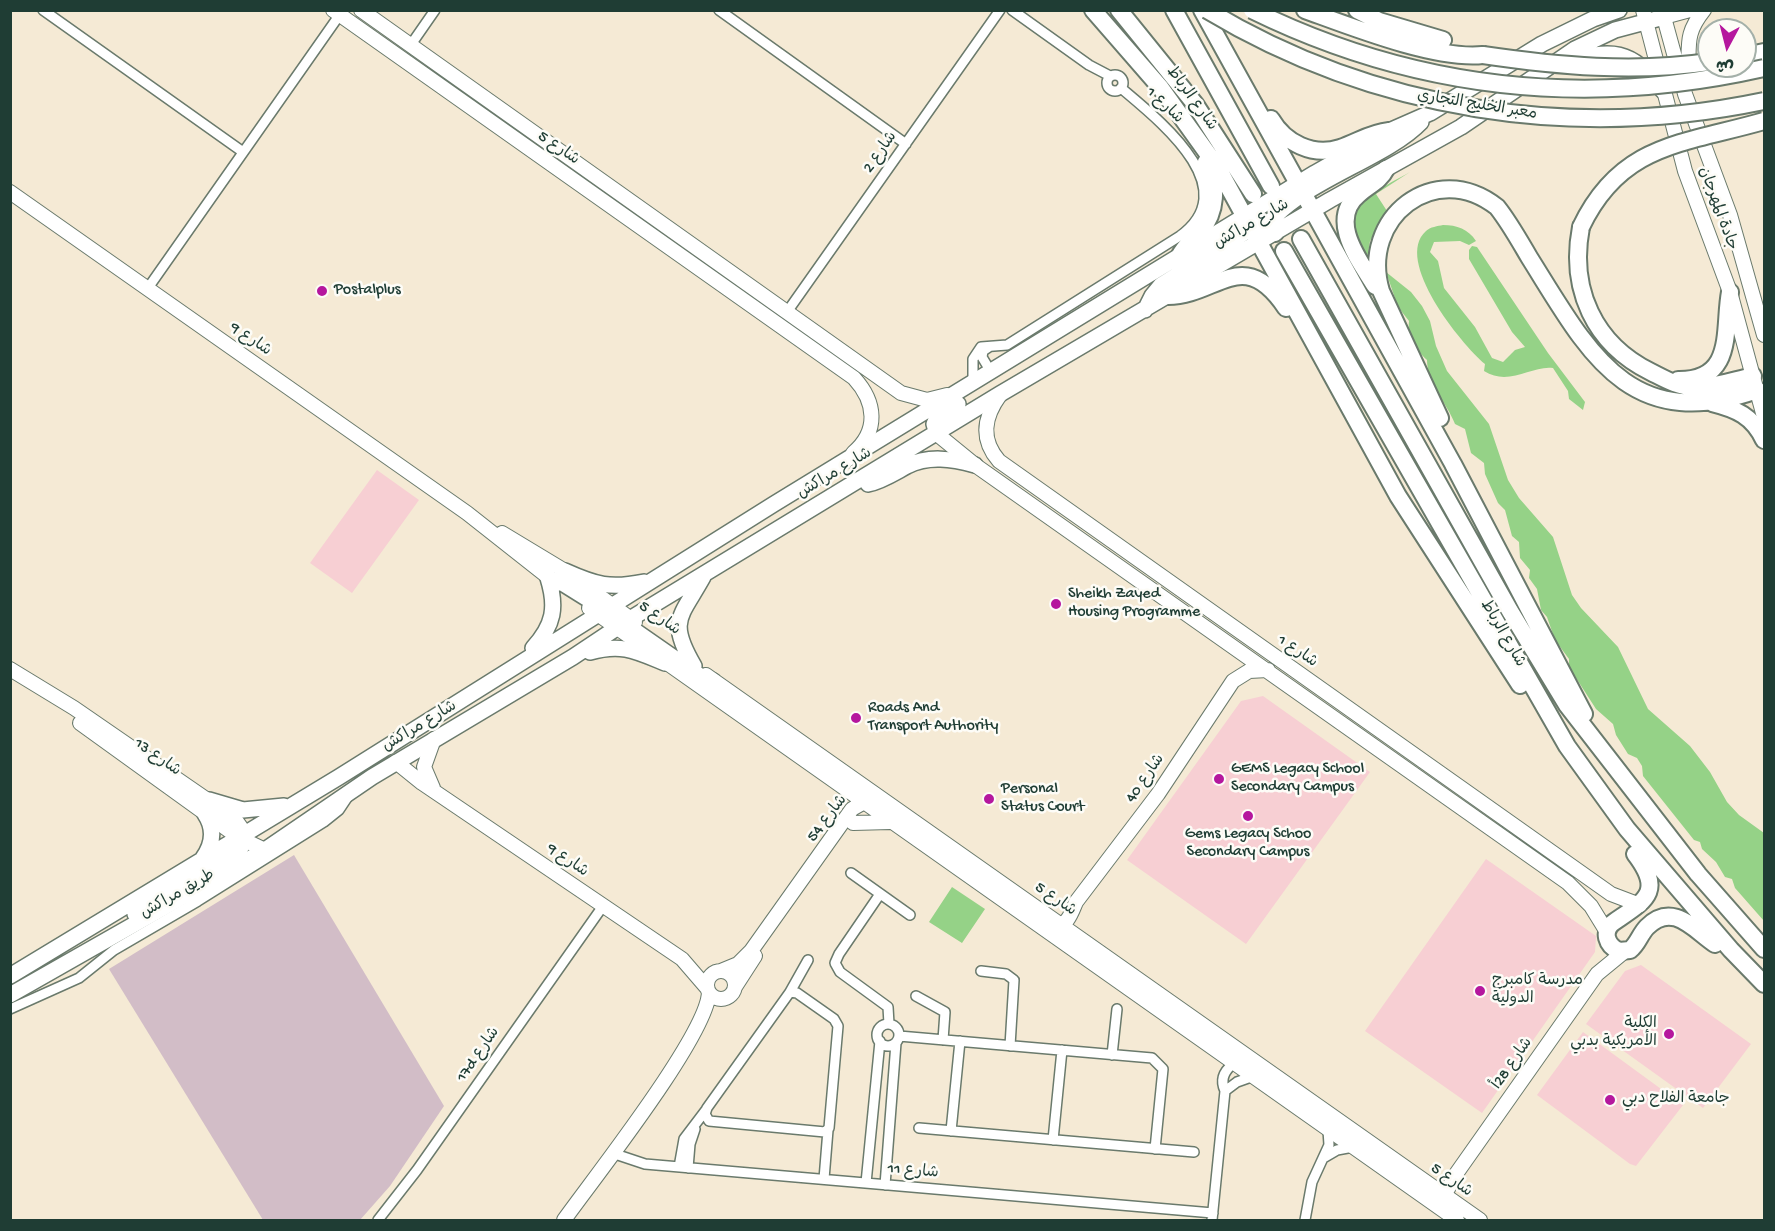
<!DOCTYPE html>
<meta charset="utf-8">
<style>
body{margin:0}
#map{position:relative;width:1775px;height:1231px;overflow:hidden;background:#f5ead5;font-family:"Gochi Hand","Playpen Sans Arabic",sans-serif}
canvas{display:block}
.frame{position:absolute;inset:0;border:12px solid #1f3d34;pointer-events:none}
.north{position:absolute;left:1697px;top:18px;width:60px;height:60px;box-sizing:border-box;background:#fdfcf7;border:2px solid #a4b0a9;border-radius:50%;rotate:187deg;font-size:16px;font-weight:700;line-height:24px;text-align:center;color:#1f3d34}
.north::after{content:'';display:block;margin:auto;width:21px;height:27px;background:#b5179e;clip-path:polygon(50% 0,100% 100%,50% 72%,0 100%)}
</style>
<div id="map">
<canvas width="1775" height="1231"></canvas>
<div class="frame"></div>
<div class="north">ش</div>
</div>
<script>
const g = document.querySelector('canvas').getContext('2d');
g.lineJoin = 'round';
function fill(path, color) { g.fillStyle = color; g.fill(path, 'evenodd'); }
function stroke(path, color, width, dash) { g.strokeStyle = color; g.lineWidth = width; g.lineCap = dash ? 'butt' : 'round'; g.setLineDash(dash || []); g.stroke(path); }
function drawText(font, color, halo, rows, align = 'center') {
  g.font = font + ' "Gochi Hand","Playpen Sans Arabic",sans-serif'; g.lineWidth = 5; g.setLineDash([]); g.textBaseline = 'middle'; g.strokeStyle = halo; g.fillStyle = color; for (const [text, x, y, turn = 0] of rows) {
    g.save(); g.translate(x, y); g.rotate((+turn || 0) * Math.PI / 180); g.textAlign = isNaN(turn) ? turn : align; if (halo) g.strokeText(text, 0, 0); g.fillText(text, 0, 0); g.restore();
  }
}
fill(new Path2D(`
 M377 470 419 500 352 593 310 563Z
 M1263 696 1370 772 1246 944 1127 860 1241 701Z
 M1486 859 1596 936 1595 952 1482 1113 1365 1031Z
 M1641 965 1751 1044 1703 1108 1586 1024 1625 971Z
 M1583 1032 1683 1105 1636 1166 1630 1164 1537 1095Z`), '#f7cfd3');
fill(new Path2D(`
 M294 855 444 1106 390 1186 360 1220H263L109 969Z`), '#d2bdc7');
fill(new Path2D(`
 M1410 172 1376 194 1387 211 1370 241 1368 254 1365 256C1361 248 1355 239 1354 230 1349 200 1388 185 1410 172Z
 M1443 225C1457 225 1468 229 1476 241L1469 245 1460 241 1434 242 1430 252 1438 261 1444 288 1475 327 1492 358 1503 362 1515 350 1525 347 1512 332 1469 259V250L1472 246 1477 247 1548 353 1585 402 1583 410 1569 399 1568 391 1553 368C1532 365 1509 387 1484 371L1485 364C1461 344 1393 260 1426 231 1430 227 1438 226 1443 225Z
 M1386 272 1411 292 1422 306 1430 321 1436 346 1447 371 1489 424 1508 480 1519 498 1553 537 1572 595 1581 608 1618 647 1648 709 1690 746 1710 772 1727 802 1739 815 1764 833V921L1735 888 1732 879 1725 877 1716 862 1702 849 1700 842 1694 840 1643 776 1642 766 1637 758 1628 754 1616 735 1613 724 1596 709 1569 667V659L1555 640 1547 617 1541 610 1537 589 1529 578 1530 570 1520 558 1519 542 1512 536 1505 510 1498 503 1485 474 1484 463 1471 453 1465 429 1455 424C1447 403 1427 383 1427 360 1416 350 1407 336 1409 321L1398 307Z
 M952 887 985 909 962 943 929 922Z`), '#95d287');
const street = new Path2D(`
 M43 10 243 152
 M719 10 906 144
 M1012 10 1089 65 1110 76
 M410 46 435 10
 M1107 83a8 8 0 1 1 16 0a8 8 0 1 1-16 0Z
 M148 288 343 10
 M787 312 1000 10
 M989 347 983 351 982 357 991 372
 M973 384V359L981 347 1007 345 1180 236C1246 188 1160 121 1121 88
 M851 873 910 915
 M880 894 839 954 835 963 840 972 888 1007 889 1024
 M981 971 1006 974 1014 980 1010 1046
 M790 992 797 993 834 1019 838 1026 829 1128 825 1132 709 1121 705 1114 707 1108Z
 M790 992 808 960
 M916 996 945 1012 943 1040
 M10 1009 79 978 114 950 198 901 324 822 339 810 347 798
 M877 1035a11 11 0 1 1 22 0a11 11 0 1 1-22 0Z
 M899 1036 1152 1058 1163 1069 1155 1149
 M1112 1055 1117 1009
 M1225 1091 1237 1082 1251 1077
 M919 1128 1194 1152
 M951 1131 960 1041
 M1053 1140 1062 1050
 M612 1153 645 1164 1213 1213
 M1325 1157 1337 1150 1353 1147
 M679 1167 684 1139 706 1110
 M688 1168 690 1144 695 1129
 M824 1179 828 1130
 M866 1183 880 1041
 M885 1185 896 1043
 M378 1220 417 1170 603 906
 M1212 1220 1225 1091C1220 1080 1224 1071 1233 1064
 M1305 1220 1312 1182 1329 1145 1328 1130`);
const secondary = new Path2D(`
 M333 10 854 378C876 402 879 431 853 453
 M361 10 901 393 927 400 947 395
 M1643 10 1685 171 1730 292 1764 417
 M1662 10 1685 94 1730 215 1764 335
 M1664 17 1690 10
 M1688 74C1690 45 1684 35 1704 10
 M10 192 467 513 557 584
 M1000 395C984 417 980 439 999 461L1611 894 1640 905
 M937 434 975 465 1568 883 1591 906 1607 932
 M502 533 565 571 635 622
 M589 608 1457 1220
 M10 669 74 708 235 819 245 833
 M706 675 1480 1220
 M80 723 238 837 265 850
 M396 762 422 783 682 959 707 988
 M433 788 424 767 434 739
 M853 823 890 822
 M1054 927C1068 925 1071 914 1076 902L1158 794 1233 681 1249 671 1268 670
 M721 971 738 964 751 951 852 809 868 800
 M707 985a14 14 0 1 1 28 0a14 14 0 1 1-28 0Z
 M735 987 755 956
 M1438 1197 1444 1196 1456 1174 1597 974 1625 951
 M564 1220C594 1178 708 1034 709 992`);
const primary = new Path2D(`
 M1563 63C1612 48 1631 48 1663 91
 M1259 240C1280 187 1382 163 1421 122
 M1145 310 1152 296 1161 285 1260 223
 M937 434 934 424 937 418 958 404
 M868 484C882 481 894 473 907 466 929 455 952 459 975 465
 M565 571C596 585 610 589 644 582
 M548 578 562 583 610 613
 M618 619 700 676 713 681
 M533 648C554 625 557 607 548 578
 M590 652C622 643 636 651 665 663
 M694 666C667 620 681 617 703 577
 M209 800 243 810 284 806
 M203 858C213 844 215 829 205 814
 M135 914 235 852 242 846 245 833
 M10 976 339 777 774 504 1315 173 1389 131 1430 113 1542 44 1593 19 1619 10
 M10 995 265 850 372 777 573 657 630 619 1000 394 1330 200 1461 127 1575 49 1615 30 1664 17`);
const highway = new Path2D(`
 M1093 10 1160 87 1218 168 1398 496 1520 685
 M1119 10 1195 104 1253 194
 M1174 10 1271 186
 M1202 10 1453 464 1584 714
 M1305 10C1352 27 1435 60 1483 55
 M1357 10 1379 21 1443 40
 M1745 56 1764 52
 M1271 119C1285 143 1313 157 1340 148 1358 142 1370 133 1389 131
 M1248 219 1259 228 1275 233
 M1581 227C1569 289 1594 344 1651 372 1665 379 1678 387 1694 387 1714 388 1734 380 1753 376
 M1301 239 1510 611 1567 705 1698 874 1764 949
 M1284 251 1567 746 1627 829 1731 950 1764 984
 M1179 257C1184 246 1192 241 1200 232 1217 212 1218 185 1206 162
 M1375 286C1360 261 1327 220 1359 194 1369 185 1380 181 1386 169
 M1168 296C1217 296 1243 244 1286 308
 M1678 380C1736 381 1723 328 1730 292
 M1712 403C1736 409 1753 416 1764 440
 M1440 418 1381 291C1359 218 1435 158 1497 207 1509 222 1519 240 1529 257 1588 351 1628 435 1757 390
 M1635 854C1664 892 1646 900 1614 922 1601 931 1607 946 1619 951L1630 950C1638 944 1640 934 1647 927 1673 901 1694 930 1715 944`);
stroke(street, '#6a7a6c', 12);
stroke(secondary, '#6a7a6c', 16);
stroke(primary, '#6a7a6c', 18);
stroke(highway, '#6a7a6c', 20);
stroke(street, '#fff', 9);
stroke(secondary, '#fff', 14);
stroke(primary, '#fff', 15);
stroke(highway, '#fff', 16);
const highwayBridge = new Path2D(`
 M1207 10C1375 111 1573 141 1764 101
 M1252 10C1417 91 1587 108 1764 68
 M1483 55C1558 66 1634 73 1709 62
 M1581 227C1621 143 1684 144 1764 121`);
stroke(highwayBridge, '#6a7a6c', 20, []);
stroke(highwayBridge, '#fff', 16);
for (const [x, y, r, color] of [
 [322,291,6,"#b5179e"],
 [1056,604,6,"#b5179e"],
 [856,718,6,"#b5179e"],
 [1219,779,6,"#b5179e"],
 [989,799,6,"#b5179e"],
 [1248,816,6,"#b5179e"],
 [1480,991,6,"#b5179e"],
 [1669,1034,6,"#b5179e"],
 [1610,1100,6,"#b5179e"]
]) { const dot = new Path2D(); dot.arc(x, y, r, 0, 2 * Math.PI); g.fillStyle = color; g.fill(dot); stroke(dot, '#fdfcf7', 2); }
drawText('16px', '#1f3d34', '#fdfcf7', [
 ["شارع الرباط",1191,99,54],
 ["شارع 1",1164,106,44],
 ["معبر الخليج التجاري",1477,106,9],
 ["شارع 5",558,149,35],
 ["شارع 2",881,153,-55],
 ["جادة المهرجان",1717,209,70],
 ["شارع مراكش",1252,225,-30],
 ["شارع 9",250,340,35],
 ["شارع مراكش",835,474,-31],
 ["شارع 5",659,619,36],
 ["شارع الرباط",1502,634,60],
 ["شارع 1",1297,652,35],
 ["شارع مراكش",420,727,-31],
 ["شارع 13",157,758,36],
 ["شارع 40",1146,779,-55],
 ["شارع 54",828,819,-52],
 ["شارع 9",567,861,35],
 ["طريق مراكش",178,895,-30],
 ["شارع 5",1055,900,35],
 ["17d شارع",479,1055,-55],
 ["شارع 28أ",1513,1064,-55],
 ["شارع 11",913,1172,5],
 ["شارع 5",1451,1181,35]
]);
drawText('16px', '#1f3d34', '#fdfcf7', [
 ["Postalplus",334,291],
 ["Sheikh Zayed",1068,595],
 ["Housing Programme",1068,613],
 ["Roads And",868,709],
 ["Transport Authority",868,727],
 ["GEMS Legacy School",1231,770],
 ["Secondary Campus",1231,788],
 ["Personal",1001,790],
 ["Status Court",1001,808],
 ["Gems Legacy Schoo",1248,835,"center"],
 ["Secondary Campus",1248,853,"center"],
 ["مدرسة كامبرج",1492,982],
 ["الدولية",1492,1000],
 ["الكلية",1657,1025,"right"],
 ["الأمريكية بدبي",1657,1043,"right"],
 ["جامعة الفلاح دبي",1622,1100]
], 'left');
</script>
